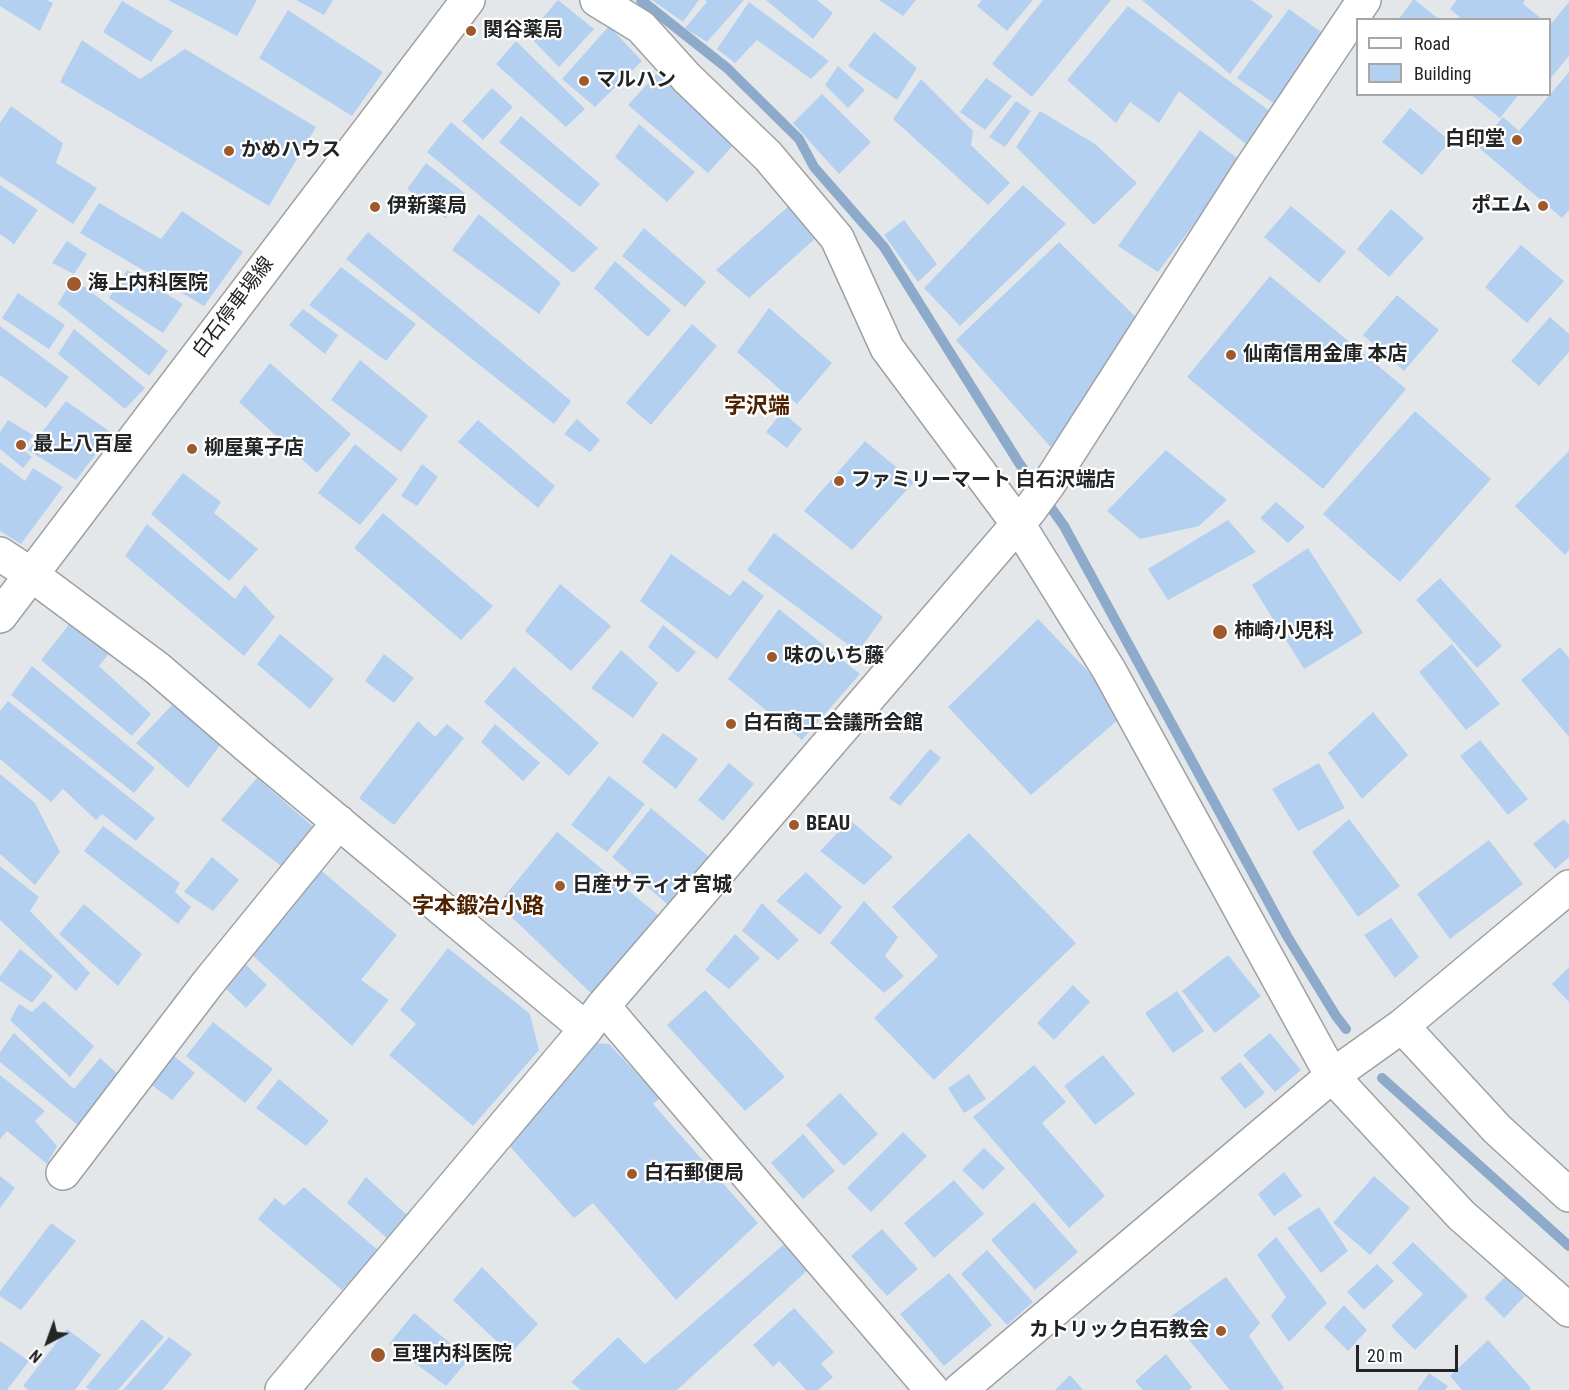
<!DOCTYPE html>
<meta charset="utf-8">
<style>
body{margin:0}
#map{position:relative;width:1569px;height:1390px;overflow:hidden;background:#e4e7e9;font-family:"Roboto Condensed",sans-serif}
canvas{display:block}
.legend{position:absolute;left:1356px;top:18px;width:195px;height:78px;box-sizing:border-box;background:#fff;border:2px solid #a7a7a8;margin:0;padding:8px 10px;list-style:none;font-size:18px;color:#232425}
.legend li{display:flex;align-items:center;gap:12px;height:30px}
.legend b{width:30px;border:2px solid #a7a7a8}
.north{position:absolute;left:18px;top:1312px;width:60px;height:60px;-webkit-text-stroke:4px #fff;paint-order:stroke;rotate:221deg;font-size:16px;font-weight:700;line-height:24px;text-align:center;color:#232425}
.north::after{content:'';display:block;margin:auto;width:21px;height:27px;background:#232425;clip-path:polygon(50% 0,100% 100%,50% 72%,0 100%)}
.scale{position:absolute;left:1356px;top:1345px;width:102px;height:27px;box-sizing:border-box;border:3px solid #232425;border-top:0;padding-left:8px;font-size:18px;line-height:21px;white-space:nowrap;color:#232425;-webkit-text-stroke:4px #fff;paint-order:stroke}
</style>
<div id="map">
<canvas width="1569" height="1390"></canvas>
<ul class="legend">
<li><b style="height:8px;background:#fff"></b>Road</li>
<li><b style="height:16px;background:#b3d0f1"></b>Building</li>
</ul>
<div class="north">N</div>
<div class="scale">20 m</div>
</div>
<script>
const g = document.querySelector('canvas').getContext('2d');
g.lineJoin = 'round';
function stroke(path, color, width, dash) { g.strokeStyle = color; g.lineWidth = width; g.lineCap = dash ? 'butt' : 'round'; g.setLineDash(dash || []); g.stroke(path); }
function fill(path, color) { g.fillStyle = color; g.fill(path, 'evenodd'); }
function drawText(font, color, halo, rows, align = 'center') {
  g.font = font + ' "Roboto Condensed","Noto Sans JP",sans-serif'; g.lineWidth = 4.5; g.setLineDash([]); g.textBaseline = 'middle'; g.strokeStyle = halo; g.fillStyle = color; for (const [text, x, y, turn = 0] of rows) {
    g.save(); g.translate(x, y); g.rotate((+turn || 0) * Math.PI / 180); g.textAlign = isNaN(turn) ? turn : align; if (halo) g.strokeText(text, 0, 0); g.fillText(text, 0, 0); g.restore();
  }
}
stroke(new Path2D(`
 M641 0 727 68 799 139 814 167 884 247 1019 463 1064 526 1287 936 1336 1016 1346 1029
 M1382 1078 1569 1246`), '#8daaca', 10);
fill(new Path2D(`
 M0 0H47L53 3 40 31 0 6Z
 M168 0H257L237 36Z
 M296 0H333L324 15Z
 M558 0 594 29 559 67 528 35Z
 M652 0H699L683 22Z
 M705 0H744L707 42 685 28 707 2Z
 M766 0H817L833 13 813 39Z
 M879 0H916L903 16Z
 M982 0H1033L1007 31 977 6Z
 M1043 0H1111L1032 97 992 64Z
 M1142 0H1251L1273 16 1230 74Z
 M1413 0H1415L1440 20H1398Z
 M1457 0H1525L1523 4 1543 20H1463L1450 9Z
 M122 1 173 31 151 62 103 32Z
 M749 2 829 61 811 79 757 40 735 63 717 49Z
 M1569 2V56L1550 79V25Z
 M1128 6 1275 115 1251 148 1179 91 1159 123 1130 102 1116 123 1067 80Z
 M1289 9 1328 37 1275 104 1237 78Z
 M288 10 383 72 352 116 259 58Z
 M609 26 642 61 595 107 562 79Z
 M874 32 917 68 897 100 848 66Z
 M82 40 140 79 185 49 316 127 269 206 60 82Z
 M516 41 585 109 566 127 496 64Z
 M838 66 865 90 848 108 825 85Z
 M660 70 737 141 708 173 628 105Z
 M1569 72V210L1562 218 1478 147 1503 117 1519 131Z
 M986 78 1012 96 985 130 960 112Z
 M921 79 973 131 971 145 1010 183 988 205 893 119Z
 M492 88 513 107 483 140 462 121Z
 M822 94 871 142 839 174 793 123Z
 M1470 94H1519L1500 118Z
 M1016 101 1031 111 1005 147 989 137Z
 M11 106 63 143 56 163 97 188 73 224 0 176V123Z
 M1410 108 1450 141 1422 175 1382 142Z
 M1040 111 1095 144 1137 183 1094 225 1016 147Z
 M521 116 600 184 580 207 499 142Z
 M451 122 598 248 573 273 427 152Z
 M639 124 695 172 667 202 615 157Z
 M1200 130 1241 161 1158 272 1118 246Z
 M426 163 466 194 445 218 407 189Z
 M0 185 38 210 14 244 0 234Z
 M1023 185 1066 224 960 326 924 288Z
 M99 203 161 239 182 211 243 252 204 306 80 233Z
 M791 204 819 235 749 298 716 270Z
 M1291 206 1346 252 1319 283 1264 237Z
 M1391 209 1424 238 1389 277 1357 249Z
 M479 214 561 283 539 314 452 250Z
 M904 220 937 264 918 282 884 235Z
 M644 228 706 282 685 307 622 256Z
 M368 232 571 401 554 424 346 259Z
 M67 241 87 254 74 274 52 263Z
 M1059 242 1144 325 1055 452 956 340Z
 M1521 245 1564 281 1527 323 1485 287Z
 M615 261 671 310 648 337 594 288Z
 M341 267 416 324 386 361 309 305Z
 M127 270 183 304 163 333 109 298Z
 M1270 276 1406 389 1323 489 1187 377Z
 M73 278 168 351 149 376 58 304Z
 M18 293 65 325 49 349 2 318Z
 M1397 295 1439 330 1404 371 1363 335Z
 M769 308 832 363 797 404 737 352Z
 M303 309 338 335 325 354 289 325Z
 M1550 317 1569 334V352L1539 386 1511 361Z
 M692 324 717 346 651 425 626 403Z
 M0 326 69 377 46 408 0 375Z
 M74 329 145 388 125 409 58 354Z
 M360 360 428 416 401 452 331 400Z
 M270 363 351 434 317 473 239 402Z
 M66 401 112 433 76 480 28 450Z
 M1415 411 1491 479 1400 582 1323 514Z
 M782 412 802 429 787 448 766 432Z
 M577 419 600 440 590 452 564 434Z
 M8 420 33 435 23 450 32 457 23 468 0 449V432Z
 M478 420 555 486 538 508 458 442Z
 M865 441 914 482 852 550 804 511Z
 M355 444 398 479 360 525 318 493Z
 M1166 450 1227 500 1199 526 1140 539 1107 511Z
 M1569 451V550L1565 555 1515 506Z
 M0 462 25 481 33 468 63 487 21 544 0 531Z
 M422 464 438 477 417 506 401 496Z
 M183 473 221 502 214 513 258 549 229 581 151 514Z
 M1276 502 1305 527 1288 543 1260 518Z
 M383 513 493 606 461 640 354 548Z
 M1228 520 1256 552 1168 600 1148 569Z
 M147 524 235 599 245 585 275 617 244 656 125 556Z
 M774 533 883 617 858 652 747 570Z
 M1308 548 1363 633 1304 669 1252 585Z
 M671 554 730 596 743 580 764 596 717 659 640 601Z
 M1440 578 1502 646 1477 668 1416 600Z
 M560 584 611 626 571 671 525 631Z
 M779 609 860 674 802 740 728 679Z
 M1038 619 1127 712 1031 795 948 707Z
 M71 622 111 651 99 666 151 714 132 736 41 660Z
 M663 625 696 652 678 673 648 647Z
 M280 634 334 679 310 709 257 664Z
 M1452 644 1500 704 1466 730 1419 672Z
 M1560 647 1569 658V737L1521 680Z
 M621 650 658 683 633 718 591 688Z
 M384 654 414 678 394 703 365 681Z
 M32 666 155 768 134 793 11 695Z
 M514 667 599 743 569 776 484 702Z
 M8 701 155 818 136 841 102 814 96 820 63 789 51 802 0 759V711Z
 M173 704 221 744 188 788 136 743Z
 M1373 712 1408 755 1362 799 1328 753Z
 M418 721 435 737 447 724 464 738 394 825 359 798Z
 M495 724 540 763 523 781 481 742Z
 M663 733 698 759 676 789 642 762Z
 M1480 740 1528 799 1508 815 1460 756Z
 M930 749 941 758 900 806 889 798Z
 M729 763 754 784 723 821 698 800Z
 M1319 763 1345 808 1298 831 1272 789Z
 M0 774 35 803 60 852 35 885 0 854Z
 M609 776 645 804 607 852 571 825Z
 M257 778 318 831 285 869 221 820Z
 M651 808 714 861 672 908 612 857Z
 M1349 819 1400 886 1358 917 1312 852Z
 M1564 819 1569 825V857L1555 869 1533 844Z
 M850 820 893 857 864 885 820 851Z
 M103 826 180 883 175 892 191 907 178 924 84 851Z
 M557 832 663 919 596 998 498 904Z
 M969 833 1076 943 934 1080 874 1018 938 956 892 907Z
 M1489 840 1523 884 1450 939 1417 894Z
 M212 857 239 880 213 911 184 892Z
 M0 866 39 897 30 911 90 973 76 991 0 920Z
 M317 867 397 935 361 980 389 1000 352 1046 250 953Z
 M806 872 842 907 820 935 776 901Z
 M864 901 898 937 885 956 904 976 884 993 830 943Z
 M762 903 799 940 778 960 742 931Z
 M84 904 142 954 118 986 59 934Z
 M1391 918 1419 957 1395 978 1364 935Z
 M735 934 760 958 729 989 705 970Z
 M448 948 530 1014 539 1050 473 1126 389 1055 416 1024 400 1010Z
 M20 949 53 976 32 1003 0 981V976Z
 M1228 955 1261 996 1215 1033 1182 991Z
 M243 962 267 985 246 1008 222 985Z
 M1569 967V1002L1552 984Z
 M1073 985 1090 1002 1054 1040 1037 1023Z
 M705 990 785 1077 745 1111 667 1025Z
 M1177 991 1204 1031 1173 1053 1145 1013Z
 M44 1001 94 1046 70 1077 10 1020 19 1004 32 1012Z
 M213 1022 273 1069 245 1103 186 1056Z
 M14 1033 74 1089 100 1058 120 1076 79 1126 0 1062V1052Z
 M1270 1033 1301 1070 1275 1092 1243 1055Z
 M595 1043 609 1044 660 1098 653 1104 758 1223 676 1300 593 1203 574 1218 506 1142Z
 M169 1052 195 1073 172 1100 146 1081Z
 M1103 1055 1135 1094 1095 1125 1064 1086Z
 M1240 1062 1265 1093 1245 1109 1220 1078Z
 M1034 1065 1066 1102 1042 1123 1105 1196 1069 1228 973 1117Z
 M969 1074 986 1099 964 1113 948 1088Z
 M0 1075 45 1111 35 1121 57 1146 47 1164 7 1131 0 1139Z
 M279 1079 329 1121 306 1146 256 1108Z
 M840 1093 878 1134 844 1166 806 1125Z
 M903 1132 927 1156 871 1212 847 1188Z
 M803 1134 835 1171 803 1199 771 1163Z
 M984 1148 1005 1168 983 1190 962 1170Z
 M1284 1172 1302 1196 1274 1216 1258 1194Z
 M0 1176 15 1188 0 1208Z
 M1374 1176 1410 1208 1370 1255 1333 1223Z
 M366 1177 411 1219 389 1240 347 1203Z
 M954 1180 984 1214 934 1258 904 1223Z
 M304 1187 379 1251 342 1290 258 1219 275 1198 284 1206Z
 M1034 1202 1078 1252 1035 1290 991 1240Z
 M1319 1207 1348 1251 1321 1273 1287 1228Z
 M51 1223 76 1241 21 1310 0 1296V1291Z
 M882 1229 918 1269 887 1296 851 1256Z
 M1276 1237 1327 1303 1289 1342 1271 1316 1286 1297 1257 1255Z
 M789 1240 811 1267 677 1390H581L571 1382 618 1337 645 1364Z
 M1413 1242 1468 1296 1415 1350 1391 1326 1423 1294 1392 1263Z
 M987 1250 1033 1302 1007 1325 961 1274Z
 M1377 1264 1394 1281 1364 1310 1347 1292Z
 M482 1267 538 1324 510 1354 453 1300Z
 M949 1273 992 1325 944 1366 900 1314Z
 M1226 1277 1260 1323 1249 1336 1284 1388 1281 1390H1230L1170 1317Z
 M1505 1277 1525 1296 1504 1318 1484 1298Z
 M1344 1305 1367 1330 1348 1351 1324 1327Z
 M794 1308 834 1352 821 1364 833 1377 818 1390H806L779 1361 773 1367 753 1345Z
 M414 1313 469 1359 446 1386 389 1344Z
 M142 1319 164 1337 118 1390H90L86 1387Z
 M67 1329 101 1355 75 1390H29L23 1386Z
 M169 1337 192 1354 162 1390H123Z
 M1488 1340 1531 1388 1529 1390H1462L1450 1376Z
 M0 1341 29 1361 7 1390H0Z
 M1166 1354 1192 1387 1189 1390H1143L1135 1381Z
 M1429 1373 1448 1386 1445 1390H1417Z
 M1070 1375 1083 1390H1055Z`), '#b3d0f1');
const minor = new Path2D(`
 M597 0 641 27 687 78 768 156 837 238 887 348 1018 524 1109 670 1332 1076 1461 1215 1569 1310
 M0 554 32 575 157 668 258 755 586 1029
 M603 1006 932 1390
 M1402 1026 1497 1129 1569 1195
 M63 1173 208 983 339 822
 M282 1390 586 1029 603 1006 1029 511 1048 485 1250 170 1364 0
 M960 1390 1332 1076 1402 1026 1569 887`);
const major = new Path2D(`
 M0 616 468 0`);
stroke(minor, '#9ea0a2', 36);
stroke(major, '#9ea0a2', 36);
stroke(minor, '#fff', 33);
stroke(major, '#fff', 33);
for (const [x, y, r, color] of [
 [471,31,6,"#9e592d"],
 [584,81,6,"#9e592d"],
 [1517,140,6,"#9e592d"],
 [229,151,6,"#9e592d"],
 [1543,206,6,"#9e592d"],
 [375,207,6,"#9e592d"],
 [74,284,8,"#9e592d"],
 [1231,355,6,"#9e592d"],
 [21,445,6,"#9e592d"],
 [192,449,6,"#9e592d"],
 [839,481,6,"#9e592d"],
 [1220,632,8,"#9e592d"],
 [772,657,6,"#9e592d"],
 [731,724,6,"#9e592d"],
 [794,825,6,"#9e592d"],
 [560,886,6,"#9e592d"],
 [632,1174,6,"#9e592d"],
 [1221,1331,6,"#9e592d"],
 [378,1355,8,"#9e592d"]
]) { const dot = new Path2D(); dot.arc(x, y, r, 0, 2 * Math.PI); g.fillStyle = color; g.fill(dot); stroke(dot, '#fff', 2); }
drawText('bold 20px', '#232425', '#fff', [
 ["関谷薬局",483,31],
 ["マルハン",596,81],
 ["白印堂",1505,140,"right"],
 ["かめハウス",241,151],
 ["ポエム",1531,206,"right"],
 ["伊新薬局",387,207],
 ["海上内科医院",88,284],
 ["仙南信用金庫 本店",1243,355],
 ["最上八百屋",33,445],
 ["柳屋菓子店",204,449],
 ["ファミリーマート 白石沢端店",851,481],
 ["柿崎小児科",1234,632],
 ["味のいち藤",784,657],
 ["白石商工会議所会館",743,724],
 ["BEAU",806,825],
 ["日産サティオ宮城",572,886],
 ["白石郵便局",644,1174],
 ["カトリック白石教会",1209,1331,"right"],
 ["亘理内科医院",392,1355]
], 'left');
drawText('20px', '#232425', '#fff', [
 ["白石停車場線",234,308,-53]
]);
drawText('bold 22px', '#4e2100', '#fff', [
 ["字沢端",757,407],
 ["字本鍛冶小路",478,907]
]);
</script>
